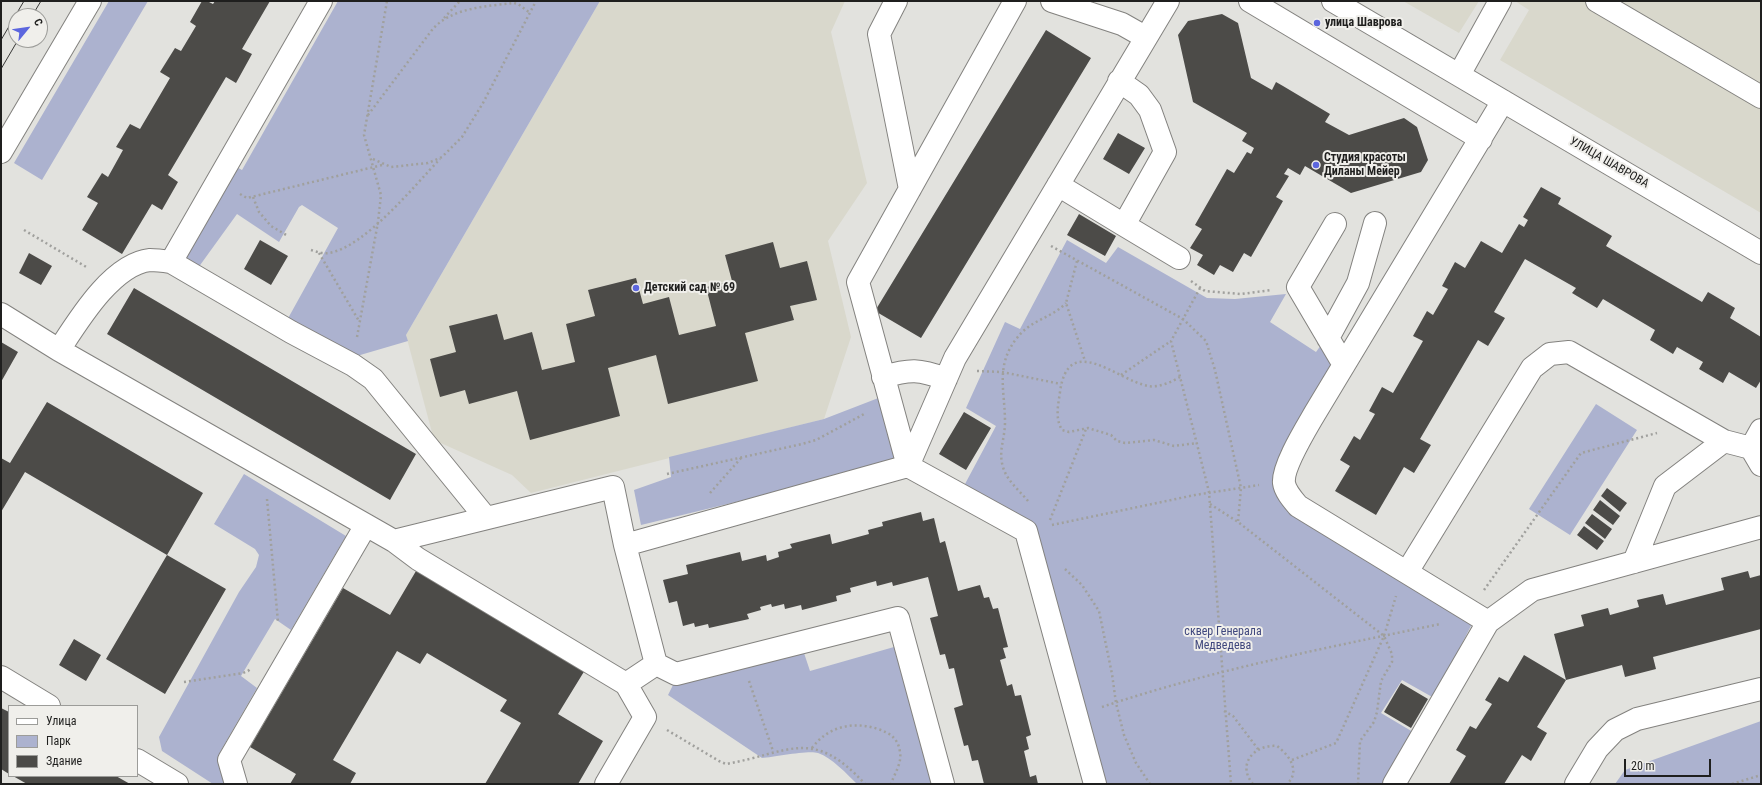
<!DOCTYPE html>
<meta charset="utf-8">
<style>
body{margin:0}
#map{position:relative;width:1762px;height:785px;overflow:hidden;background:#e2e2de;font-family:"Roboto Condensed",sans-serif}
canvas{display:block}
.frame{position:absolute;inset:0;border:2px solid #1f1f1e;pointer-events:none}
.legend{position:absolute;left:8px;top:705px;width:130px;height:72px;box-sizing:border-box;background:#f0efeb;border:1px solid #9c9c99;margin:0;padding:5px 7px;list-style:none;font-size:12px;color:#1f1f1e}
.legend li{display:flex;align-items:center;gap:8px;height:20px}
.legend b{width:20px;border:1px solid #9c9c99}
.north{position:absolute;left:8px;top:8px;width:40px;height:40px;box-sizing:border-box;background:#f0efeb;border:1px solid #9c9c99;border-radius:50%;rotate:61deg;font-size:11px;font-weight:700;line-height:16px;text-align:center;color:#1f1f1e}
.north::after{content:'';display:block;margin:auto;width:14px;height:18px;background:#5c66de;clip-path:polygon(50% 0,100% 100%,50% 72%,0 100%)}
.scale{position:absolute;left:1624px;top:759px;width:87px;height:18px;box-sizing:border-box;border:2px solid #1f1f1e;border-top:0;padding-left:5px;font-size:12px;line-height:14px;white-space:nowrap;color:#1f1f1e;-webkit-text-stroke:3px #f0efeb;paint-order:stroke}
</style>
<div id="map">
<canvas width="1762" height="785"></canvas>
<div class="frame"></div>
<ul class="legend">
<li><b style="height:5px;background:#fff"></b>Улица</li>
<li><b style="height:11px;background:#acb2cf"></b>Парк</li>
<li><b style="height:11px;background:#4c4b48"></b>Здание</li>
</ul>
<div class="north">С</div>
<div class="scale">20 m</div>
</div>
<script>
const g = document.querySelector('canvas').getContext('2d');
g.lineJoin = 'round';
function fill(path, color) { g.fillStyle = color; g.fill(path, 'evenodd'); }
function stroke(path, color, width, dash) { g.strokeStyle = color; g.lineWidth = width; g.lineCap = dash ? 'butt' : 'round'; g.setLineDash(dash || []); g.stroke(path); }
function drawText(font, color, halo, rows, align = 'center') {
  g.font = font + ' "Roboto Condensed",sans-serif'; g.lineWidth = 4; g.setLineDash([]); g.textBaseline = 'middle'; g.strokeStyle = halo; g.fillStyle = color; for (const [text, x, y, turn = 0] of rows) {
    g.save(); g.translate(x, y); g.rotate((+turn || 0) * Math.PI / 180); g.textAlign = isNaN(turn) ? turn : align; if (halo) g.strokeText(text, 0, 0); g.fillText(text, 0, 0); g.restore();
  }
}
fill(new Path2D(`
 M600 1H845L831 32 867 183 828 241 851 337 824 419 531 493 512 475 434 440 406 335Z
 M1403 1H1479L1459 33Z
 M1515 1H1761V213L1500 60 1529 10Z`), '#d9d8cc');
fill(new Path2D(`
 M109 1H148L42 180 14 163Z
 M338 1H600L406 335 408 341 350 358 286 322 338 228 302 205 299 207 279 242 237 214 198 268 182 259 233 165 242 170Z
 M1067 240 1106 263 1118 247 1207 298 1235 299 1286 294 1270 322 1316 352 1324 341 1338 365 1283 461 1273 484 1294 511 1474 620 1434 698 1402 680 1381 713 1413 732 1387 784H1102L1030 527 965 484 996 426 966 408 1005 322 1020 329Z
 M881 397 899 461 749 505 744 500 641 525 634 490 671 477 669 457 824 419Z
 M1596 404 1637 430 1570 535 1529 509Z
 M244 474 346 536 291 630 275 619 241 676 257 688 220 752 228 784H213L162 751 159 737 239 592 256 567 259 555 255 549 214 524Z
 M894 647 932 784H857C847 774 832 758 818 753 808 750 775 757 762 758L668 695 675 681 803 650 810 671Z
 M1761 721V784H1615L1625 770Z`), '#acb2cf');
fill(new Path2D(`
 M202 1H207L213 4 215 1H270L242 49 252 54 236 83 226 77 168 175 178 182 162 210 152 204 122 254 82 230 98 203 87 197 102 173 108 177 123 150 116 147 130 124 140 129 170 78 160 72 175 48 181 51 196 26 190 22Z
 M1222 14 1238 23 1251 78 1272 90 1276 82 1283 86 1330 114 1325 122 1349 135 1404 118 1417 127 1428 160 1421 172 1351 193 1305 166 1300 175 1288 168 1284 174 1289 176 1276 197 1283 201 1251 257 1244 253 1233 272 1220 265 1214 275 1197 265 1203 255 1190 248 1202 229 1195 225 1227 169 1234 173 1247 152 1251 154 1254 148 1242 141 1247 133 1193 102 1178 35 1188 21Z
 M1046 30 1091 58 921 338 875 311Z
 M1118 133 1145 148 1129 174 1103 159Z
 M1541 187 1561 198 1558 204 1612 236 1606 246 1702 302 1708 292 1735 308 1730 318 1761 337V380L1756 388 1729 372 1723 383 1699 369 1703 362 1677 347 1673 354 1650 340 1655 330 1603 299 1597 308 1572 293 1576 288 1525 259 1494 312 1505 318 1488 346 1478 340 1420 439 1431 445 1414 473 1404 467 1376 515 1335 491 1350 466 1340 460 1354 436 1360 440 1375 414 1369 411 1382 387 1393 393 1423 341 1413 336 1427 311 1433 315 1448 289 1442 286 1455 262 1465 268 1481 241 1502 253 1519 224 1524 227 1528 220 1523 217Z
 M1079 214 1116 236 1105 256 1067 235Z
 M260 240 288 256 271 285 244 269Z
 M773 242 780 268 807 261 817 300 790 306 794 320 745 333 758 381 668 404 656 355 608 368 620 416 530 440 517 391 469 404 465 390 440 397 430 359 456 352 449 326 497 314 504 340 532 332 542 370 575 362 566 324 595 316 588 290 636 278 643 304 669 297 679 335 716 326 706 287 732 281 725 255Z
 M29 253 52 266 41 285 19 273Z
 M134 288 416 454 390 500 107 334Z
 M1 342 18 352 1 382Z
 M47 402 203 493 167 555 25 472 1 512V458L10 463Z
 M964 412 991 428 966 470 939 454Z
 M1607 488 1627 503 1620 512 1601 496Z
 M1600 500 1620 516 1613 525 1593 510Z
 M921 512 923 521 934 518 940 543 945 541 958 591 980 585 984 598 989 597 993 609 998 608 1008 647 1003 648 1006 658 1000 660 1007 686 1012 684 1015 696 1021 695 1031 735 1026 737 1029 749 1024 751 1030 777 1036 775 1038 784H984L978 760 972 761 968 745 964 746 954 708 963 705 954 668 949 669 945 654 940 655 930 618 938 616 928 577 893 586 892 582 877 586 876 581 850 588 851 592 836 596 837 601 802 610 801 605 785 609 784 604 772 607 771 604 760 607 761 610 747 614 749 619 709 628 708 624 695 627 694 623 683 626 677 601 669 603 663 580 688 574 686 565 740 552 742 561 766 555 767 561 779 557 778 552 792 548 790 544 830 534 832 544 869 534 868 530 883 526 882 522Z
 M1592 514 1612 529 1605 539 1585 523Z
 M1584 526 1604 541 1597 550 1577 535Z
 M167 555 226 589 165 694 106 659Z
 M416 571 585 670 558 714 603 741 578 784H485L521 723 500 711 507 700 427 653 420 664 397 651 333 760 356 773 350 784H290L296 774 250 747 343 588 390 615Z
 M1748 571 1750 578 1761 575V629L1653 657 1656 669 1625 677 1622 665 1566 680 1554 634 1584 626 1581 615 1608 608 1610 615 1639 607 1637 600 1663 594 1666 605 1724 590 1721 578Z
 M74 639 101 655 86 681 59 665Z
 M1524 655 1566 680 1537 727 1547 733 1531 761 1522 755 1504 784H1449L1466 756 1456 750 1470 726 1476 729 1492 704 1485 700 1499 677 1508 682Z
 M1401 683 1428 699 1411 728 1384 712Z
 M1 708 9 712V774L1 769Z
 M13 776H116L130 784H27Z`), '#4c4b48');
const minor = new Path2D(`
 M321 1 171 262 291 332 353 365 373 379 486 518
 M896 1 879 34 910 189
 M1015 1 858 282 908 466 1026 531 1095 784
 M1052 1 1122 24 1145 37
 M1250 1 1481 139
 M1333 1 1761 253
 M1597 1 1761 97
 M1459 75 1500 1
 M1 152 90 1
 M1058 185 1124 225 1165 152 1150 110 1139 95 1119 81
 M1335 224 1298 287 1344 365
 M1124 225 1179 258
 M1 314 59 350 394 541 613 487 625 545 908 466 955 358 1168 1
 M1328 338 1358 283 1375 223
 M59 350C78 321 112 264 150 260 156 260 164 261 171 262
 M883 377C910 369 919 369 946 379
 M1751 448 1761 430
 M394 541 418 559 626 684 645 717 606 784
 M625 545 656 664 676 674 898 618 943 784
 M1634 562 1665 486 1724 441
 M1407 572 1532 368 1550 354 1569 352 1724 441 1751 448 1761 465
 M1488 622 1532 590 1761 527
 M1 677 49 706
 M626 684 656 664
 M137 760 177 784
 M236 784 229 760 366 525
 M1394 784 1488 622 1298 506C1293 500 1285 491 1284 483 1282 467 1307 427 1315 413L1503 101
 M1576 784 1597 749 1615 730 1637 719 1761 689`);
stroke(minor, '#83827f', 24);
stroke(new Path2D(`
 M444 18 460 1
 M368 115 432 30C450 8 487 6 514 3L518 4 530 13
 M373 159 391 167 428 163 442 157 462 137 483 103 536 1
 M240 194 247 198 382 165
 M253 197 259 212 271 226 288 236
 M24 230 88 268
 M1051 246 1183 319 1206 341 1215 370 1241 488 1238 522
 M311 250C317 252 323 254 329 253 365 247 414 186 440 159
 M319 253 359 321
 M1077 261 1066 303 1085 361
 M1191 281 1205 291 1241 294 1272 290
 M1200 288 1171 341 1209 492 1231 784
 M357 337 378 222 381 195 364 135 387 1
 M977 371 1002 372 1061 384
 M1121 375 1171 341
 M1180 377C1171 382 1159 388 1148 386 1117 380 1068 331 1060 392 1058 406 1055 418 1062 430L1069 432 1088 428 1111 435 1117 441 1125 443 1154 440 1174 446 1197 443
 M667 474 802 444 816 440 866 413
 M710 493 741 458
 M267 499 278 622
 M1028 501C1019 490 1007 481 1003 467 998 451 1005 439 1005 422 1005 391 995 365 1017 338 1030 320 1052 318 1066 303
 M1210 504 1238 522 1384 636 1392 654V662L1381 681 1377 712 1374 722 1360 741 1358 784
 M1050 520 1086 429
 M1052 525 1195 495 1259 485
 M1065 569 1082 585 1099 611 1112 674 1116 703 1124 735 1136 763 1150 784
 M1484 590 1581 453 1657 433
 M749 681 773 751
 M184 682 243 673 248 671 250 669
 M1102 707C1212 670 1326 648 1440 624
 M1224 711 1233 716 1258 749
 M667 730 719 761 726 764C789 753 812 726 865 784
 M812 748C828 726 854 721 878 729 890 733 898 738 900 752 902 764 894 774 891 784
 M1292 760 1336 743 1384 636 1396 596
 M1253 784C1236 764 1255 744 1277 746 1289 755 1301 771 1287 784
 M1732 784 1761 775`), '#a0a09d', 2.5, [2, 3]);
stroke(minor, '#fff', 22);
stroke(new Path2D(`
 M32 16 41 1
 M1 40 24 1
 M1 69 18 40`), '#373736', 1);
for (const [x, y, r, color] of [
 [1317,23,4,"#5c66de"],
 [1316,165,4,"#5c66de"],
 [636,288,4,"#5c66de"]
]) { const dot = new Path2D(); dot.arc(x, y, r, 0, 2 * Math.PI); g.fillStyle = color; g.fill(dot); stroke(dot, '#f0efeb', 1.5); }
drawText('bold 12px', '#1f1f1e', '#f0efeb', [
 ["улица Шаврова",1325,23],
 ["Студия красоты",1324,158],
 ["Диланы Мейер",1324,172],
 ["Детский сад № 69",644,288]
], 'left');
drawText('12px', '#1f1f1e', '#f0efeb', [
 ["УЛИЦА ШАВРОВА",1609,163,30]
]);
drawText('12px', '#40487e', '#f0efeb', [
 ["сквер Генерала",1223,632],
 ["Медведева",1223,646]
]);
</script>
